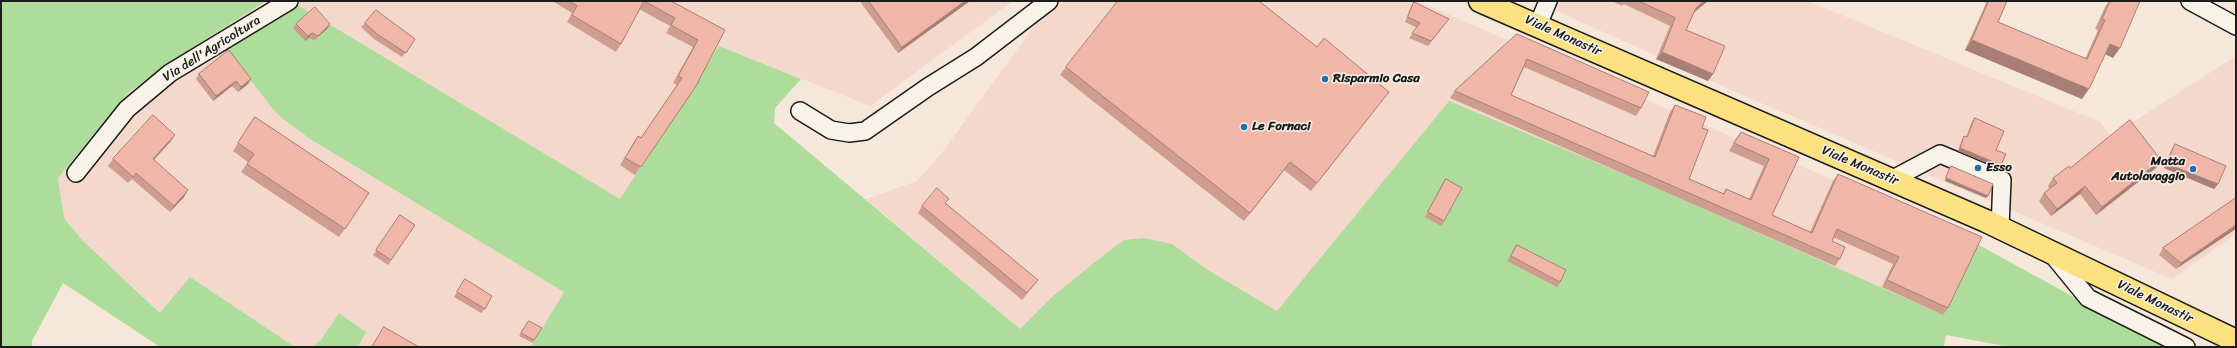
<!DOCTYPE html>
<style>
body{margin:0}
#map{position:relative;width:2237px;height:348px;overflow:hidden;background:#f6e7db;font-family:Sriracha,sans-serif}
canvas{display:block}
.frame{position:absolute;inset:0;border:2px solid #1c1c1c;pointer-events:none}
</style>
<div id="map">
<canvas width="2237" height="348"></canvas>
<div class="frame"></div>
</div>
<script>
const g = document.querySelector('canvas').getContext('2d');
g.lineJoin = 'round';
function fill(path, color) { g.fillStyle = color; g.fill(path, 'evenodd'); }
function stroke(path, color, width, dash) { g.strokeStyle = color; g.lineWidth = width; g.lineCap = dash ? 'butt' : 'round'; g.setLineDash(dash || []); g.stroke(path); }
function drawText(font, color, halo, rows, align = 'center') {
  g.font = font + ' Sriracha,sans-serif'; g.lineWidth = 3; g.setLineDash([]); g.textBaseline = 'middle'; g.strokeStyle = halo; g.fillStyle = color; for (const [text, x, y, turn = 0] of rows) {
    g.save(); g.translate(x, y); g.rotate((+turn || 0) * Math.PI / 180); g.textAlign = isNaN(turn) ? turn : align; if (halo) g.strokeText(text, 0, 0); g.fillText(text, 0, 0); g.restore();
  }
}
fill(new Path2D(`
 M266 1H1013L870 106 719 46 620 199 294 3 226 50 278 115 310 139 564 292 531 347H358L366 332 339 313 321 340 312 347H295L190 277 161 313 82 240 64 218 58 178 128 93 173 60Z
 M1065 1H1417L1903 210 1946 319 1449 101 1277 311 1208 270 1172 244 1105 254 1053 296 1020 329 866 199 917 181 941 154 1038 21Z
 M1535 1H1808L2100 122 2112 138 2128 125 2236 56V234L2172 279 1731 90Z`), '#f4d8cc');
fill(new Path2D(`
 M1 1H266L173 60 128 93 58 178 64 218 82 240 160 313 190 277 295 347H160L63 283 32 341V347H1Z
 M294 3 620 199 719 46 801 79 775 108 774 123 1020 329 1053 296 1105 254 1124 240 1144 238 1172 244 1208 270 1277 311 1449 101 1657 188 1943 315 1977 244 2165 347H2010L1946 335 1944 347H531L564 292 310 139 278 115 226 50Z
 M339 313 366 332 358 347H312L321 340Z`), '#addc9b');
const minor = new Path2D(`
 M2190 1 2236 26
 M1538 25 1548 1
 M800 111 831 130 849 133 865 131 928 87 976 57 1049 1
 M76 173 127 109 170 73 289 1
 M1891 180 1940 154 2002 180 2000 227
 M2052 254 2088 298 2186 347`);
const major = new Path2D(`
 M1480 1 1986 221 2236 341`);
stroke(minor, '#1c1c1c', 20);
stroke(major, '#1c1c1c', 25);
stroke(minor, '#f7f3e8', 17);
stroke(major, '#fbe180', 22);
fill(new Path2D(`
 M555 1H671L725 30 696 86 635 175 620 165 638 136 641 138 677 85 673 83 693 47 666 33 670 26 639 9 621 44 616 52 567 22 572 13 554 2Z
 M862 1H970L898 53 861 3Z
 M1612 1H1708L1694 12 1686 30 1713 74 1708 81 1656 59 1670 26 1624 4 1622 6Z
 M1982 1H2007L1998 22 2085 59 2098 30 2095 29 2105 7 2109 1H2140L2113 58 2105 54 2082 99 1965 50 1986 3Z
 M1414 2 1446 23 1428 46 1409 38 1417 28 1405 22 1411 7Z
 M365 23 415 39 402 57 374 39 361 27Z
 M296 24 327 29 314 40 309 38 305 41 293 28Z
 M1517 34 1641 108 1636 116 1524 67 1511 95 1653 156 1670 112 1675 105 1702 128 1689 179 1723 194 1726 189 1749 199 1764 166 1729 151 1736 139 1741 132 1799 157 1772 215 1810 232 1833 181 1838 174 1948 308 1943 315 1882 287 1893 264 1833 237 1832 241 1840 259 1835 266 1450 98 1455 91Z
 M1317 47 1383 99 1311 191 1284 170 1244 221 1060 75 1066 67Z
 M199 74 251 79 248 84 238 92 232 86 213 101 196 79Z
 M255 117 369 193 339 237 241 172 248 162 233 151Z
 M1975 118 1996 150 2001 165 1999 168 1958 151 1962 139 1964 136 1966 137 1972 121Z
 M171 141 154 159 184 197 170 212 132 179 128 183 108 166 113 159Z
 M2175 144 2218 184 2214 189 2164 168 2172 149Z
 M2161 160 2156 168 2096 215 2080 194 2051 216 2039 201 2044 193 2049 189 2048 186 2053 178 2070 168Z
 M1446 179 1444 221 1441 226 1425 217 1442 184Z
 M2236 198 2176 269 2159 255 2163 248Z
 M946 203 1033 286 1022 300 918 213 922 206Z
 M400 215 415 225 388 265 373 255Z
 M1517 245 1560 282 1557 287 1507 261Z
 M465 279 485 309 481 313 454 297Z
 M529 321 542 328 533 343 519 336Z`), '#ce9d90');
fill(new Path2D(`
 M965 1H970L898 53 902 47Z
 M1704 1H1708L1691 15 1696 8Z
 M330 24 327 29 314 40Z
 M312 33 309 38 305 41 308 36Z
 M1972 40 2089 89 2082 99 1965 50Z
 M2110 44 2120 48 2113 58 2103 53Z
 M1662 52 1713 74 1708 81 1656 59Z
 M251 79 248 84 238 92 241 87Z
 M236 81 232 86 213 101 216 96Z
 M175 135 171 141 149 165 153 159Z
 M1960 148 2001 165 1999 168 1958 151Z
 M2161 160 2156 168 2096 215 2102 207Z
 M1290 162 1284 170 1244 221 1250 213Z
 M2167 164 2218 184 2214 189 2164 168Z
 M1946 178 1988 196 1986 198 1945 181Z
 M2085 186 2080 194 2051 216 2057 209Z
 M188 190 184 197 170 212 174 206Z
 M2236 225V229L2176 269 2181 263Z`), '#a87f76');
const building = new Path2D(`
 M569 1H671L725 30 696 86 641 167 625 158 638 136 641 138 682 78 678 76 698 40 671 25 675 18 644 1 621 44 572 15 577 6Z
 M869 1H965L902 47Z
 M1118 1H1259L1317 47 1324 38 1389 92 1317 183 1290 162 1250 213 1066 67Z
 M1639 1H1704L1696 8 1686 30 1725 46 1713 74 1662 52 1675 18Z
 M1989 1H2007L1998 22 2087 59 2105 20 2102 19 2110 1H2140L2120 48 2110 44 2089 89 1972 40Z
 M1414 2 1449 19 1431 41 1412 33 1420 23 1408 17Z
 M315 7 330 24 318 36 312 33 308 36 296 24Z
 M376 10 415 39 406 53 377 34 365 23Z
 M1517 34 1649 92 1641 108 1527 59 1511 95 1655 157 1675 105 1706 117 1702 128 1708 130 1689 179 1724 194 1726 189 1751 200 1769 159 1734 143 1741 132 1799 157 1772 215 1812 233 1838 174 1982 237 1948 308 1887 280 1899 257 1837 229 1832 241 1845 247 1840 259 1455 91Z
 M229 50 251 79 241 87 236 81 216 96 199 74Z
 M153 115 175 135 153 159 188 190 174 206 136 173 133 177 113 159Z
 M255 117 369 193 345 229 247 164 254 154 238 143Z
 M1975 118 2004 131 1996 150 2006 154 2001 165 1960 148 1964 136 1967 137Z
 M2130 120 2161 160 2102 207 2085 186 2057 209 2044 193 2057 183 2053 178 2069 166 2070 168Z
 M2175 144 2226 166 2218 184 2167 164Z
 M1951 166 1993 184 1988 196 1946 178Z
 M1446 179 1462 188 1444 221 1428 212Z
 M937 188 949 199 945 203 1038 280 1027 293 922 206Z
 M2236 198V225L2181 263 2163 248Z
 M400 215 415 225 391 260 376 250Z
 M1517 245 1566 270 1560 282 1511 256Z
 M465 279 492 296 485 309 457 292Z
 M529 321 542 328 534 340 521 333Z
 M384 327 419 347H372Z`);
fill(building, '#f0b6a8');
stroke(building, '#a87f76', 1);
for (const [x, y, r, color] of [
 [1325,79,4,"#1f6fb2"],
 [1244,127,4,"#1f6fb2"],
 [1978,168,4,"#1f6fb2"],
 [2193,169,4,"#1f6fb2"]
]) { const dot = new Path2D(); dot.arc(x, y, r, 0, 2 * Math.PI); g.fillStyle = color; g.fill(dot); stroke(dot, '#f7f3e8', 1.5); }
drawText('13px', '#1c1c1c', '#f7f3e8', [
 ["Viale Monastir",1563,36,24],
 ["Via dell'Agricoltura",212,49,-32],
 ["Viale Monastir",1860,166,23],
 ["Viale Monastir",2155,302,26]
]);
drawText('bold 13px', '#1c1c1c', '#f7f3e8', [
 ["Risparmio Casa",1333,79],
 ["Le Fornaci",1252,127],
 ["Matta",2185,162,"right"],
 ["Autolavaggio",2185,177,"right"],
 ["Esso",1986,168]
], 'left');
</script>
